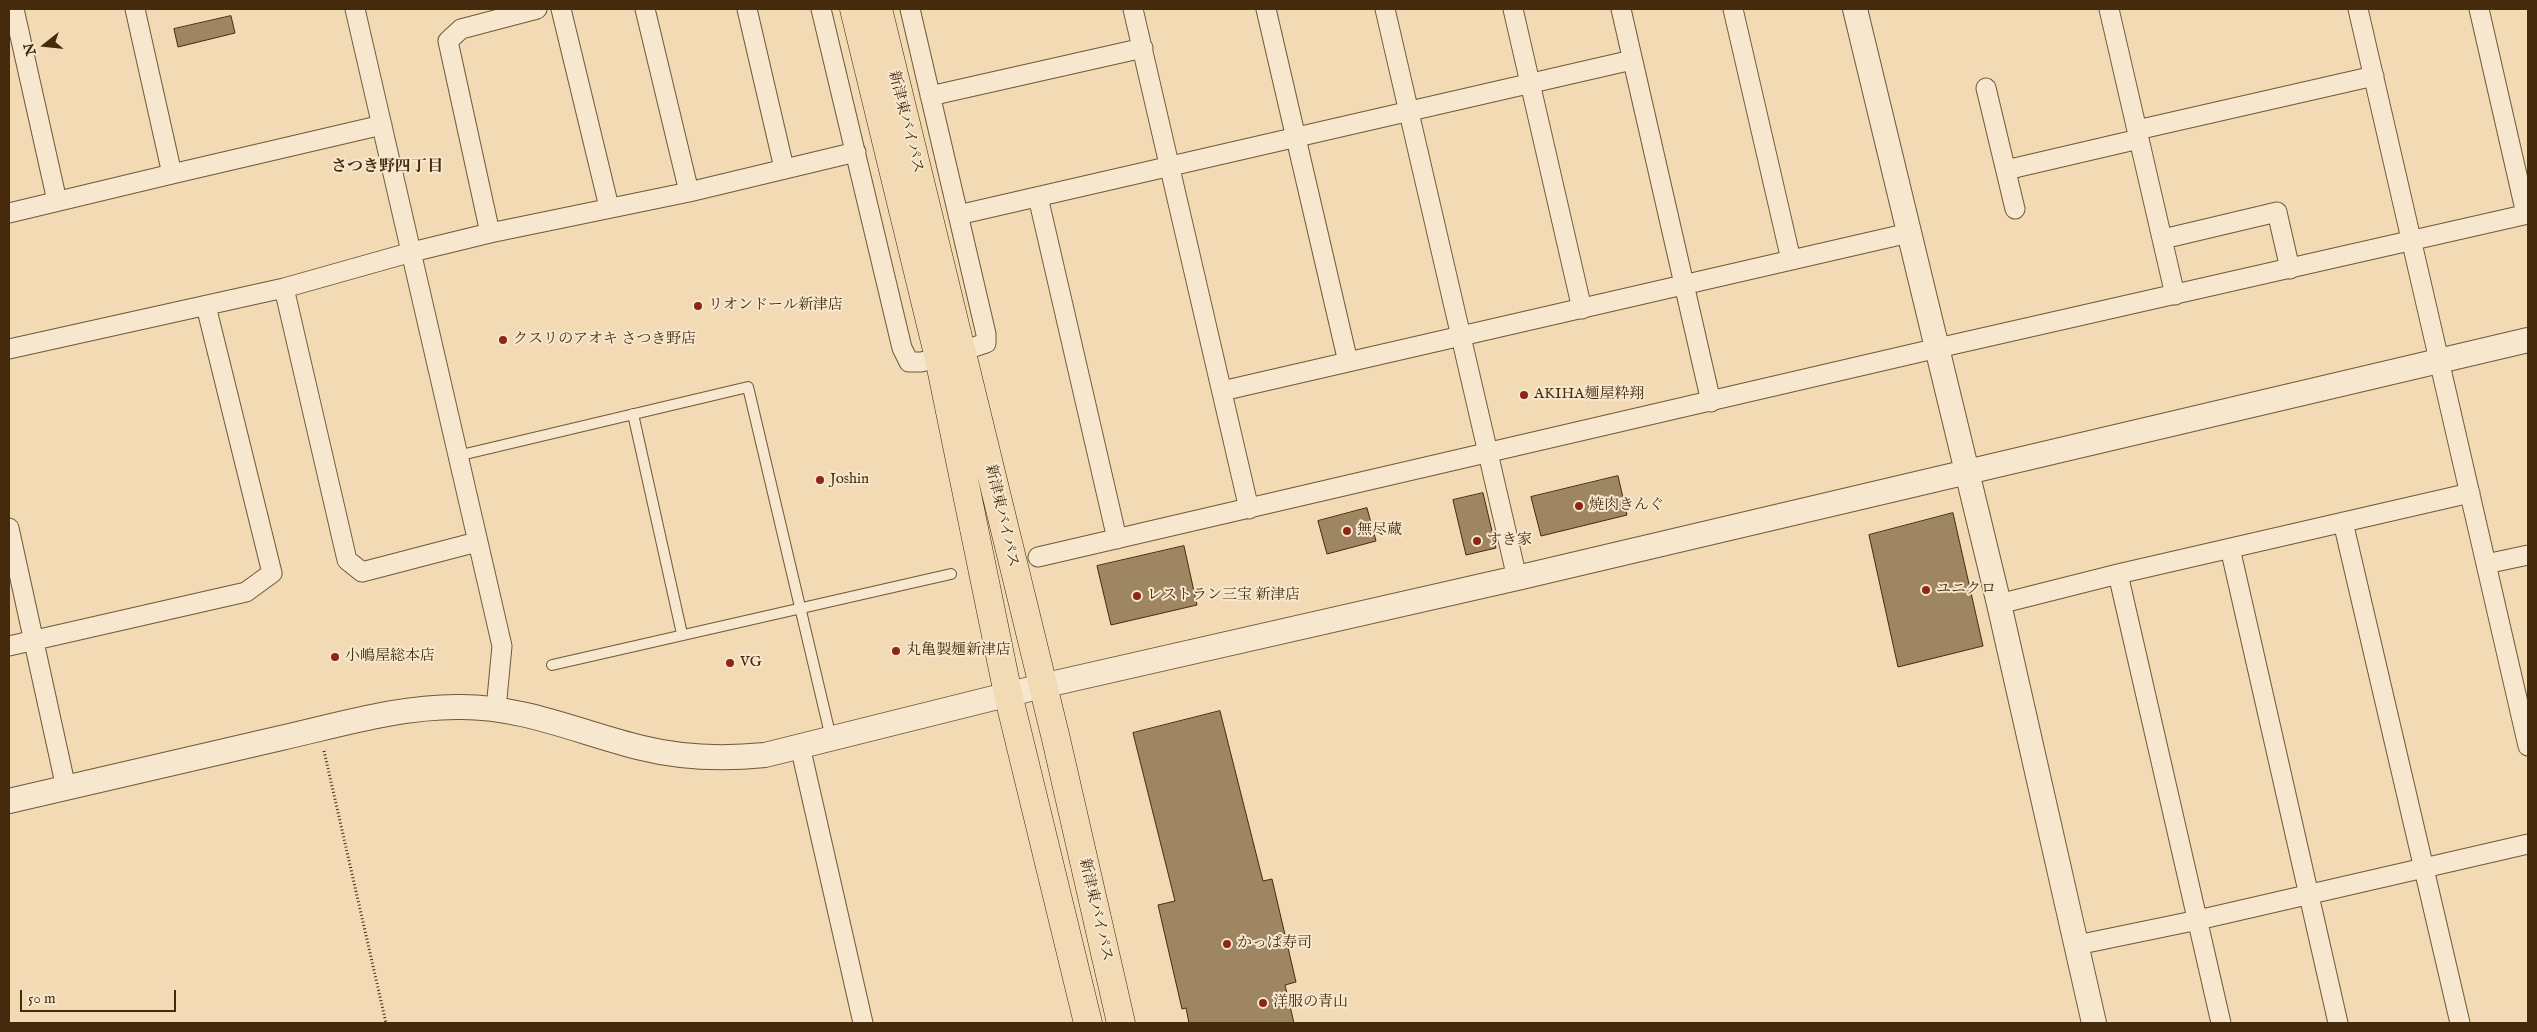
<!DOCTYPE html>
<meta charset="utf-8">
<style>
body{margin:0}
#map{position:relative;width:2537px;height:1032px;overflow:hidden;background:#f1dab4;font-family:"IM FELL English",serif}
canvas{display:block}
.frame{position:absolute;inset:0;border:10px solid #452b0c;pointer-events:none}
.north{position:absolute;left:20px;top:20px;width:50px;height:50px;-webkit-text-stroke:4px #f6e7ce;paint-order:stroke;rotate:254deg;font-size:14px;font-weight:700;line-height:20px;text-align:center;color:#452b0c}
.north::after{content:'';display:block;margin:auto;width:18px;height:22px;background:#452b0c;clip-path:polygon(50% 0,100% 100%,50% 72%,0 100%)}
.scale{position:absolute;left:20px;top:990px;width:156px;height:22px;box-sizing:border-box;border:2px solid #452b0c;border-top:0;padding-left:6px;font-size:15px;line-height:18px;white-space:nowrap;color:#452b0c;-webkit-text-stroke:4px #f6e7ce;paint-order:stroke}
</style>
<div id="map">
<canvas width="2537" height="1032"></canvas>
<div class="frame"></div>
<div class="north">N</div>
<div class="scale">50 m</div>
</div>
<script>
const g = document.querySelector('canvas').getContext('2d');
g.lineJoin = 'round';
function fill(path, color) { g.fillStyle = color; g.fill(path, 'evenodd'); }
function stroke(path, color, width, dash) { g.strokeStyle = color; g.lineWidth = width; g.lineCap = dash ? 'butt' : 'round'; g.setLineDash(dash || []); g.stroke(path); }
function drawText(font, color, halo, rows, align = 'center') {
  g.font = font + ' "IM FELL English","Noto Serif JP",serif'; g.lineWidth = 4; g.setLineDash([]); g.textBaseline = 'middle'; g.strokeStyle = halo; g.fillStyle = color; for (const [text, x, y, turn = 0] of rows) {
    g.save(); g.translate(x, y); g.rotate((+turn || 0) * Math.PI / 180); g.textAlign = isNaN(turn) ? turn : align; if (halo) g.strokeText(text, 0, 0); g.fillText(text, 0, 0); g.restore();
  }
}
const building = new Path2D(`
 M231 16 235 33 178 47 174 29Z
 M1618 476 1627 515 1541 536 1531 497Z
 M1483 493 1496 548 1466 555 1453 500Z
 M1367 508 1376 541 1327 554 1318 521Z
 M1953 513 1983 646 1898 667 1869 535Z
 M1184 546 1197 605 1111 625 1097 566Z
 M1220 711 1263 881 1272 879 1296 982 1285 985 1294 1023H1189L1186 1008 1182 1009 1158 905 1175 901 1133 733Z`);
fill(building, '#9e8663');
stroke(building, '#452b0c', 1);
const service = new Path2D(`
 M633 414 682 634
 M457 456 748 387 831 738
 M552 665 951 574`);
const minor = new Path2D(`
 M14 9 57 201
 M135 9 172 174 382 125
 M355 9 502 646 496 709
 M561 9 609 207
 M645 9 689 192
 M747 9 784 168
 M821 9 902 348 909 362H921L939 358
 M910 9 986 334V343L962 351
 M1133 9 1249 509
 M1266 9 1348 362
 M1385 9 1517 578
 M1513 9 1582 309
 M1621 9 1711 402
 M1733 9 1791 260
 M2109 9 2175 295
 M2358 9 2528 746
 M2479 9 2526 214
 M1986 88 2015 209
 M930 96 1143 48
 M2137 130 2374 76
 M2006 170 2139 139
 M1038 197 1117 539
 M9 213 172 174
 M958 215 1632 60
 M490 233 448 41 461 29 537 9
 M2163 239 2277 212 2290 269
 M284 288 347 560 362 572 477 542
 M9 349 284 288 412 252 490 233 689 192 856 152
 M1222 391 1909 233
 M2343 522 2460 1023
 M9 528 66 788
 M2230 548 2338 1023
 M1038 557 1938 348 2528 214
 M2486 564 2528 555
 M2118 574 2221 1023
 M1999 604 2118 574 2470 493
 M9 646 246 592 272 573 206 306
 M800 746 863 1023
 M2077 945 2198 920 2528 844`);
const tertiary = new Path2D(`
 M1855 9 1999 604 2094 1023
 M9 801C100 780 190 759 281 738 339 725 401 706 461 707 526 707 580 733 642 748 682 758 723 759 765 755L1042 686 1517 578 2528 340`);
const trunk = new Path2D(`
 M854 9 939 358 1008 694 1088 1023
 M878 9 1056 739 1121 1023`);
stroke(service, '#705736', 12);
stroke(minor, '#705736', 21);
stroke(tertiary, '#705736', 26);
stroke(trunk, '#452b0c', 29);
stroke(new Path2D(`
 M324 751 386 1023`), '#452b0c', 3, [1, 2.5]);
stroke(service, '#f6e7ce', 10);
stroke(minor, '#f6e7ce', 19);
stroke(tertiary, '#f6e7ce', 24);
stroke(trunk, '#f1dab4', 28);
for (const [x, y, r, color] of [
 [698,306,5,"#8f2418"],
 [503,340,5,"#8f2418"],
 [1524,395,5,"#8f2418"],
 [820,480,5,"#8f2418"],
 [1579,506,5,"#8f2418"],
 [1347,531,5,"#8f2418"],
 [1477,541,5,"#8f2418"],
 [1926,590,5,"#8f2418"],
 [1137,596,5,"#8f2418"],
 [896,651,5,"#8f2418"],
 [335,657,5,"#8f2418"],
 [730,663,5,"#8f2418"],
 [1227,944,5,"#8f2418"],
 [1263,1003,5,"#8f2418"]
]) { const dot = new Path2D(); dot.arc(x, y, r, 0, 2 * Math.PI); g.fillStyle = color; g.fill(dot); stroke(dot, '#f6e7ce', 2); }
drawText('15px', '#452b0c', '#f6e7ce', [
 ["新津東バイパス",905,122,76],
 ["新津東バイパス",1001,516,77],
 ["新津東バイパス",1095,910,77]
]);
drawText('15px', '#452b0c', '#f6e7ce', [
 ["リオンドール新津店",708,306],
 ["クスリのアオキ さつき野店",513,340],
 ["AKIHA麺屋粋翔",1534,395],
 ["Joshin",830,480],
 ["焼肉きんぐ",1589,506],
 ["無尽蔵",1357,531],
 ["すき家",1487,541],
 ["ユニクロ",1936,590],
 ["レストラン三宝 新津店",1147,596],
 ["丸亀製麺新津店",906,651],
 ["小嶋屋総本店",345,657],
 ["VG",740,663],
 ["かっぱ寿司",1237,944],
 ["洋服の青山",1273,1003]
], 'left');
drawText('bold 16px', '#452b0c', '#f6e7ce', [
 ["さつき野四丁目",387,168]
]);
</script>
